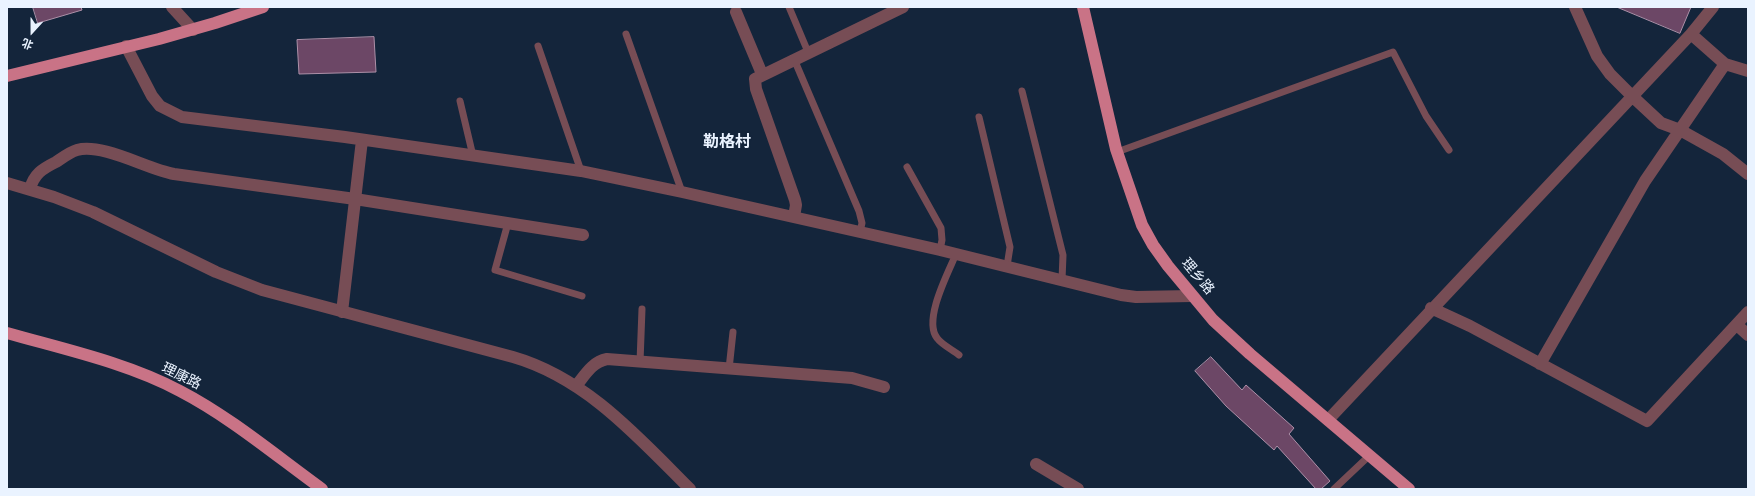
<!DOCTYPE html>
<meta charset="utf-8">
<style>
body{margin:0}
#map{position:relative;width:1755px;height:496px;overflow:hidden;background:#14253b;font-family:"Nunito Sans","Noto Sans SC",sans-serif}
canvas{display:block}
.frame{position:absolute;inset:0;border:8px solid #eaf3ff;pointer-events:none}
.north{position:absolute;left:12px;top:12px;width:40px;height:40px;-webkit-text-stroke:3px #14253b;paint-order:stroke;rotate:201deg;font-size:11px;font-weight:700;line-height:16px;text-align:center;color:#eaf3ff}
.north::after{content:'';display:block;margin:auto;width:14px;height:18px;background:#eaf3ff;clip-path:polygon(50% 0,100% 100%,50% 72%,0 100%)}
</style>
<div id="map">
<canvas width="1755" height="496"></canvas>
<div class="frame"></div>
<div class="north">北</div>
</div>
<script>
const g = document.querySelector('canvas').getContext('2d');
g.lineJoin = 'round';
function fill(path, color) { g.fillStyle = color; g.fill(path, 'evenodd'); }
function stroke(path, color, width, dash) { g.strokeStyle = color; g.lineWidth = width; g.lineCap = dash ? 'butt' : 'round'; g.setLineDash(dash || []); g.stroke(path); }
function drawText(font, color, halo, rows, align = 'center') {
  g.font = font + ' "Nunito Sans","Noto Sans SC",sans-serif'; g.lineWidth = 3; g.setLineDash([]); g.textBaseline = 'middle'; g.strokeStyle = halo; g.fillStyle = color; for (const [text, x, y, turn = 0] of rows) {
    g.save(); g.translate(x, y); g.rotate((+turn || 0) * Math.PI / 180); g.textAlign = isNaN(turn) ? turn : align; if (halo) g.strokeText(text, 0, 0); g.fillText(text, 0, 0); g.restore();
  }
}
const building = new Path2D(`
 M33 7H81L82 10 38 23Z
 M1617 7H1691L1680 33Z
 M374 37 376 72 299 74 297 40Z
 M1211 357 1242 390 1246 385 1294 428 1289 434 1330 481 1321 489H1316L1277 446 1274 450 1226 406 1195 371Z`);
fill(building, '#6c4766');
stroke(building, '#ad90a8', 1);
stroke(new Path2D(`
 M789 7 808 52
 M626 34 682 192
 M538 46 581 171
 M794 59 859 211 862 223 860 232
 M1022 91 1063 255 1062 280
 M460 101 473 156
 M979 117 1010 247 1007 266
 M1117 152 1393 52 1426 116 1449 150
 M907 167 941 228 942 240 940 250
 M508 223 495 270 582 296
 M956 254C948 273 923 320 937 338 942 345 953 350 959 355
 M640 362 642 309
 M729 369 733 332
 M1334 489 1370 455`), '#774d55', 7);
stroke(new Path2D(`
 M172 7 193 30
 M1575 7 1597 56 1610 74 1632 96 1661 123 1680 130 1723 154 1748 174
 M736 12 762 74
 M1691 34 1725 64 1748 71
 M126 46 152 96 160 106 182 117 345 137 581 171 682 192 940 250 1121 295 1136 297 1192 296
 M7 183 54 197 93 212 216 272 262 290 513 357C586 378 638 437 690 489
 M30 189C34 174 42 169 56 162 62 158 70 152 77 150 103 143 147 169 174 174L355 199 583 235
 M794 217 796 205 795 200 756 89 755 79 903 7
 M1431 308 1470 326 1647 421 1748 312
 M342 312 362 140
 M1737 325 1748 335
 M1540 364 1645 181 1725 64
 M576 386C585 375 592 362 607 359L852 378 884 387
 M1328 420 1691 34 1713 7
 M1036 464 1078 489`), '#774d55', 12);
stroke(new Path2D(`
 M1083 7 1116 149 1142 225 1153 245 1168 266 1213 320 1250 354 1409 489
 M7 76 159 39 215 23 263 7
 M7 333C63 349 128 363 180 391 230 417 275 455 322 489`), '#c97386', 12);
drawText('14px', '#eaf3ff', '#14253b', [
 ["理乡路",1197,277,50],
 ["理康路",181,377,26]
]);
drawText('bold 16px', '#eaf3ff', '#14253b', [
 ["勒格村",727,143]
]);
</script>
